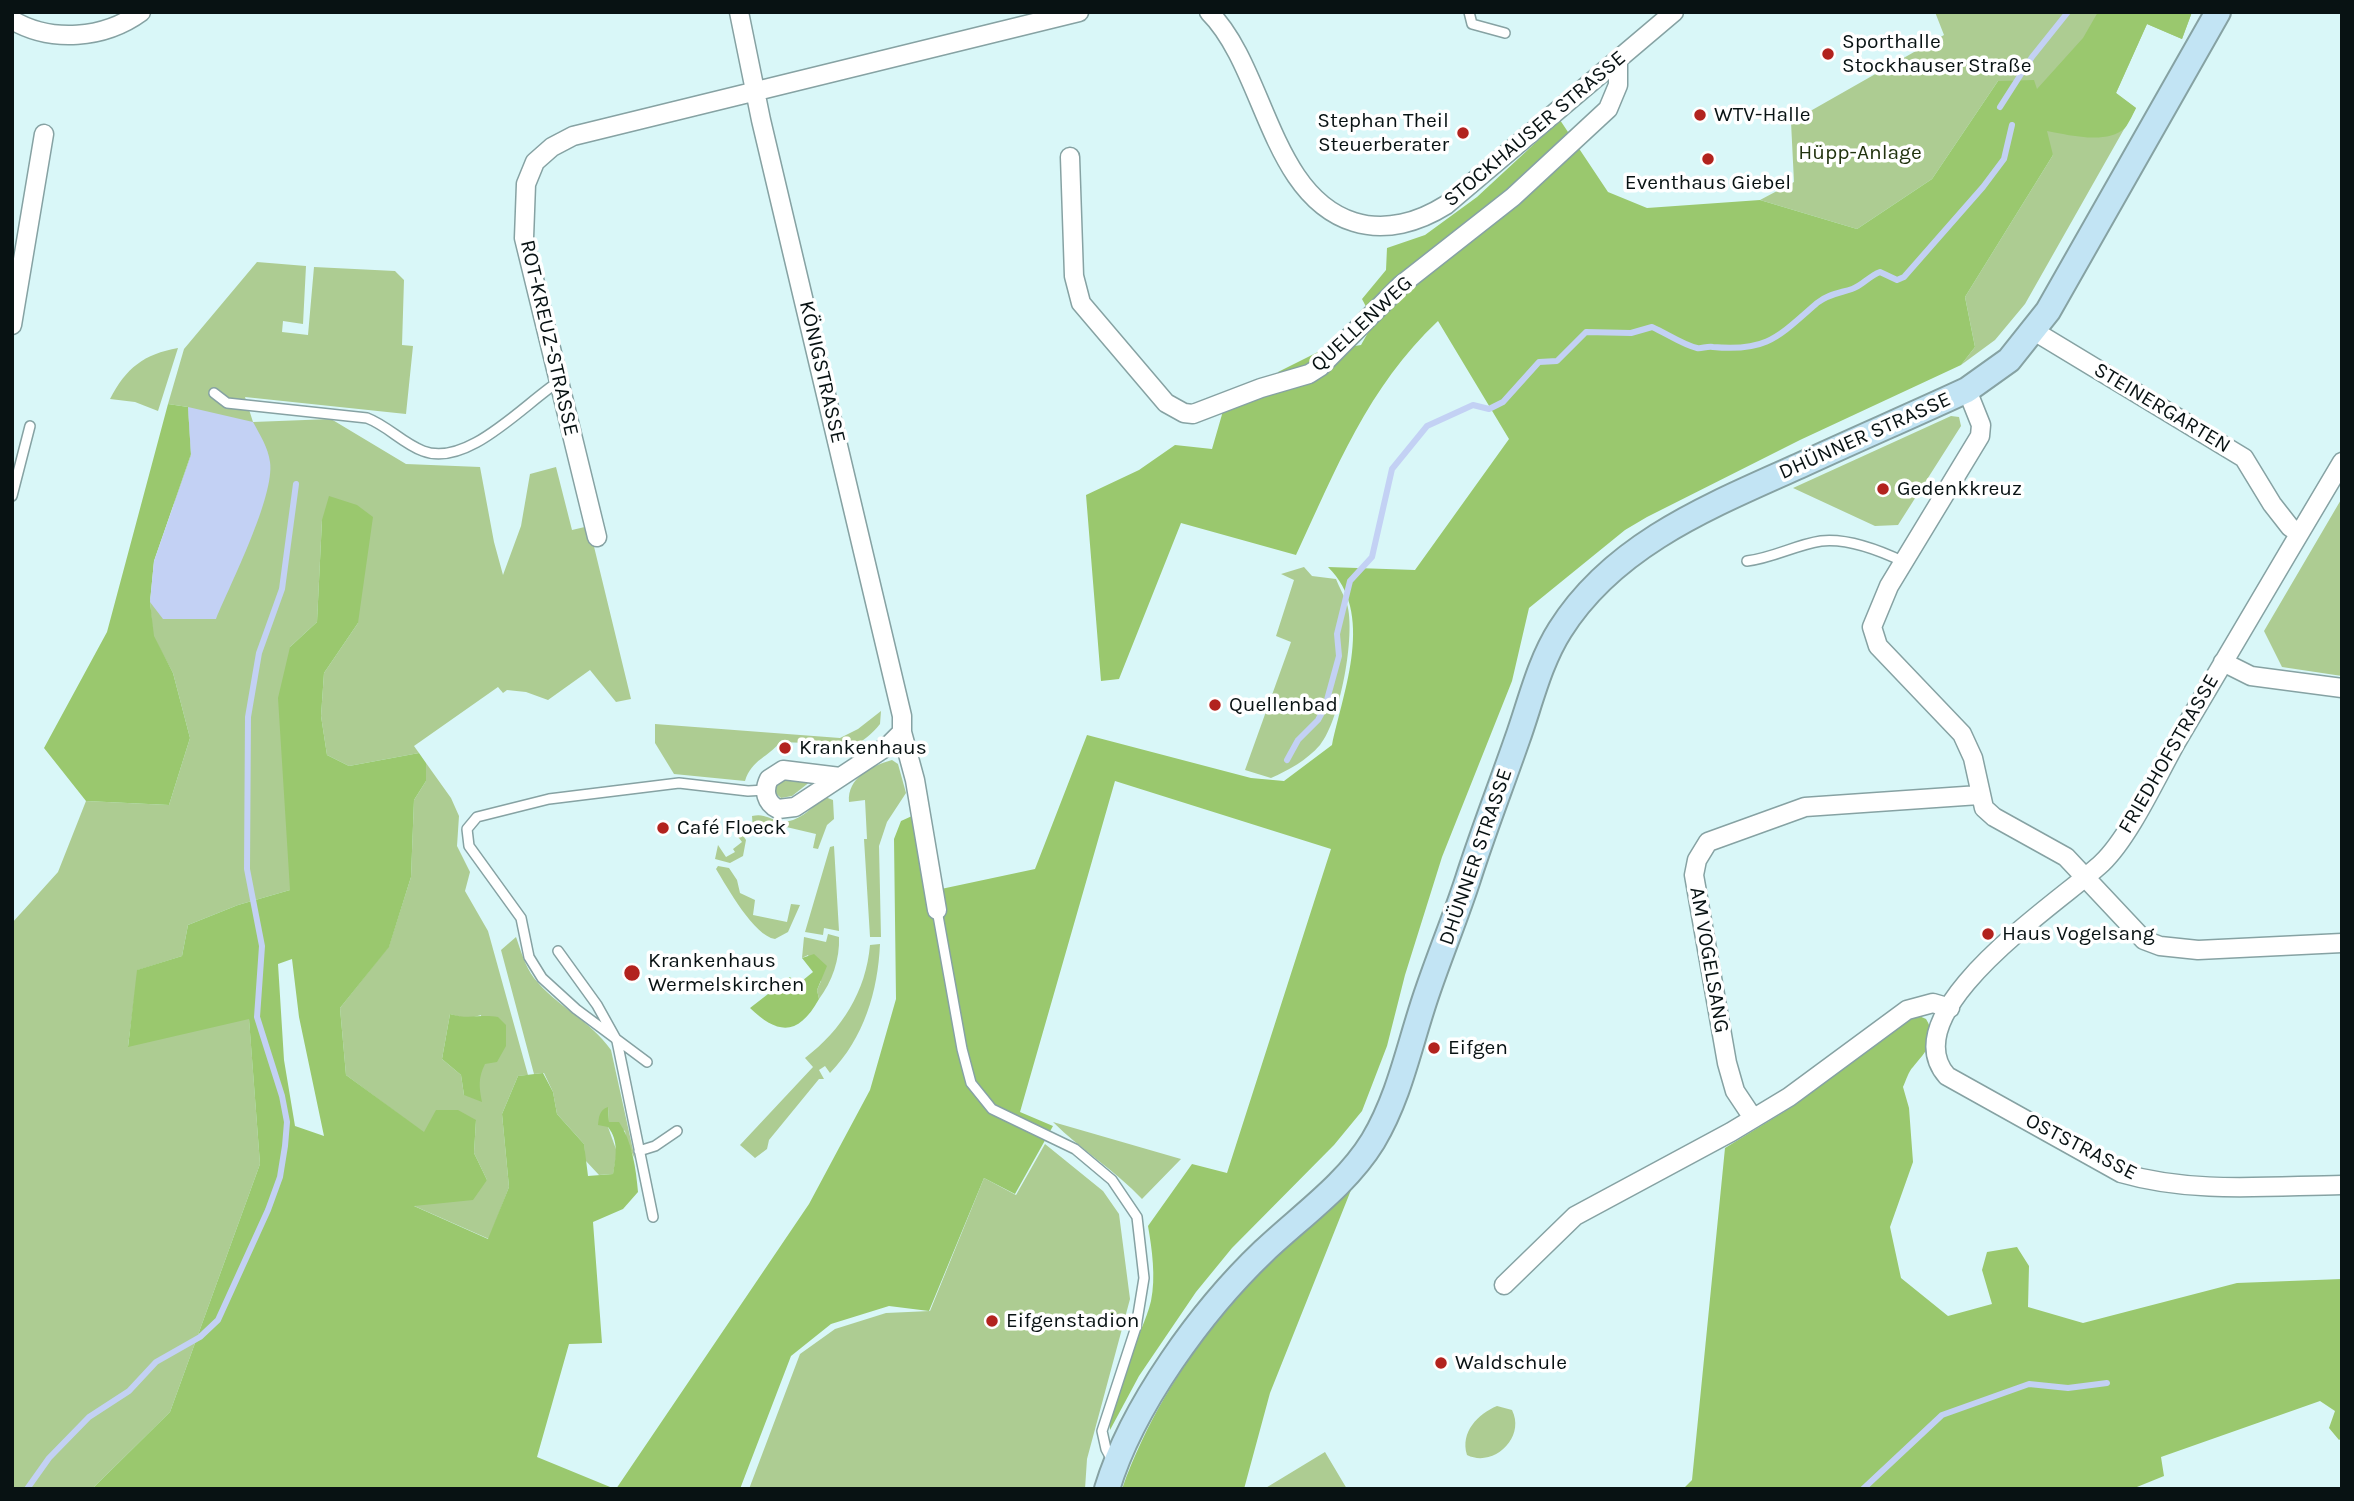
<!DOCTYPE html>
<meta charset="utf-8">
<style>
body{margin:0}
#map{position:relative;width:2354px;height:1501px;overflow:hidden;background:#d9f7f8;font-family:Karla,sans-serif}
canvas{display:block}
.frame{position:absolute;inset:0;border:14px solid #081213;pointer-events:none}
</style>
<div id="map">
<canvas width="2354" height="1501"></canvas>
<div class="frame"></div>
</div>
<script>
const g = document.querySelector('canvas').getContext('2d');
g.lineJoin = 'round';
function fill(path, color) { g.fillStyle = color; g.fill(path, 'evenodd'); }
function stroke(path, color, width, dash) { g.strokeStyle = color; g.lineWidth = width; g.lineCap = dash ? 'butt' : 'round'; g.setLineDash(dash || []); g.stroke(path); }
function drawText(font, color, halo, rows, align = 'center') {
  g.font = font + ' Karla,sans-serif'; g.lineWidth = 7; g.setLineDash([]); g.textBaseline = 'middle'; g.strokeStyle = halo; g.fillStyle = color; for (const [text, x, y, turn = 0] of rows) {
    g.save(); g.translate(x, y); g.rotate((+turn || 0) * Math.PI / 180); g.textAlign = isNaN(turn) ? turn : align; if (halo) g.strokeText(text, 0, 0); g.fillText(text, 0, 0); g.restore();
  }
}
fill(new Path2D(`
 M1935 12H2192L2182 39 2147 24 2116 93 2136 108 2025 304 1995 340 1961 365 1975 347 1965 297 2053 155 1998 81 1932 179 1857 229 1760 200 1794 182 1791 122 1944 35Z
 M257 262 306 266 303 324 283 321 282 332 308 335 314 267 395 271 404 280 402 345 413 346 406 414 245 397 253 422 331 419 406 464 480 467 494 542 503 575 521 526 530 474 556 467 572 530 589 526 631 699 616 702 590 670 548 700 526 692 507 690 503 693 498 687 414 746 419 753 349 766 327 755 321 716 324 673 358 623 322 520 317 622 290 647V890L238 905 188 925 182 956 138 970 128 1046 249 1018 260 1164 170 1412 92 1489H12V923L58 872 86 801 169 805 190 738 173 673 153 636 150 602 175 500 191 454 188 407 168 404 184 349Z
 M178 348 158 411 135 402 110 399C126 368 144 354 178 348Z
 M1951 416 1959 417 1961 426 1898 525 1875 526 1793 488Z
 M2342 498V676L2282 667 2264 631Z
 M1304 567 1312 576 1336 579C1339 587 1344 595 1347 604 1356 634 1340 721 1320 745 1307 760 1289 770 1271 778L1245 770 1291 642 1276 636 1294 580 1281 574Z
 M881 711 880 724C860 749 839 753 808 750V743L780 742C769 757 752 759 745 781L674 774 655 743V724L840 738 858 729Z
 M892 760 898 764 906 793 887 822 879 846 881 937H870L864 839H867L865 800 849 802C847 778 871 766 892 760Z
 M426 763 451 798 459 816 457 846 470 872 465 891 488 931 528 1075 518 1076 502 1114 509 1187 489 1239 412 1205 487 1180 474 1153 476 1120 424 1133 346 1075 340 1008 389 946 411 877 414 800 426 781ZM450 1014 467 1019 481 1015C484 1049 491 1070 464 1095L461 1075 442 1059Z
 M780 778 811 781 792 796 781 798 774 792 775 783Z
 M825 797 833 800 834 819 827 825 818 849 813 848 816 834 765 822 760 836 753 830 752 816C764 813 769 819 780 821 799 824 811 807 825 797Z
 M738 828 746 840 743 856 730 863 715 859 718 845 726 857 735 852 733 849 742 842 733 830Z
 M834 846 839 931 824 928 823 935 805 932 830 847Z
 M718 866 729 868 737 880 740 893 755 900 753 915 787 922 791 904 800 905 788 932 775 939C754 936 727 887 716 869Z
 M828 934 839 937C840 959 832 982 819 999L817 990 821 981 808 955 802 958 804 937 826 942Z
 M516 937C521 951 525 966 534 978 556 1006 591 1021 611 1050L635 1159 627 1143 625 1131 609 1122 608 1107V1127L617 1152 613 1174 599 1175 585 1160 584 1144 557 1114 553 1092 544 1073 534 1074 501 950Z
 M880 944C878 991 864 1038 830 1073L825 1066 819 1070 824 1079H819L769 1140 767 1149 755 1158 740 1145 813 1067 805 1058C842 1030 866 991 870 945Z
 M1053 1122 1181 1159 1142 1199C1115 1170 1081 1150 1053 1122Z
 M1045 1144 1103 1191 1119 1214 1130 1299 1087 1459 1085 1489H749L800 1354 835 1329 886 1313 930 1311 984 1178 1016 1195Z
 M1497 1406 1512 1410C1526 1438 1493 1468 1467 1455 1460 1432 1478 1414 1497 1406Z
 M1325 1452 1347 1489H1264Z`), '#adcc92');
fill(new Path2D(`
 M2098 12H2192L2182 39 2147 24 2116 93 2136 108C2133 114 2129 123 2125 128 2107 145 2069 135 2047 131L2053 155 1965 297 1975 347 1961 365 1800 440 1647 517 1625 530 1529 608 1512 681 1442 857 1405 975 1387 1046 1362 1111 1334 1145 1232 1248 1196 1292 1139 1376 1110 1430C1106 1393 1142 1338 1151 1301 1156 1277 1152 1249 1148 1226L1192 1164 1227 1173 1331 849 1115 781 1020 1112 1053 1126 1015 1194 984 1178 929 1311 889 1306 831 1324 791 1356 740 1489H616L809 1204 870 1090 896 999 894 839 901 821 912 816 927 892 1035 869 1087 735 1251 778 1284 781 1332 745C1344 689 1375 613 1328 567L1415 570 1509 439 1438 321C1368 387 1336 469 1296 555L1181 523 1119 679 1101 681 1086 495 1139 470 1175 445 1212 449 1223 411 1276 387 1278 372 1318 352 1361 345 1374 322 1362 299 1386 270 1387 248 1425 235 1477 197 1560 120 1608 192 1647 208 1760 200 1857 229 1932 179 1998 81 2034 80 2037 89 2083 38Z
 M168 404 188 407 191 454 154 561 150 602 154 636 173 673 190 738 169 805 86 801 44 748 107 632Z
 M329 496 357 505 373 517 358 623 324 673 321 716 327 755 349 766 419 753 426 763V781L414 800 411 877 389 947 340 1008 346 1075 424 1132 436 1110H458L476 1120 474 1153 487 1180 473 1200 414 1206 488 1239 509 1187 502 1114 518 1076 543 1073 553 1092 557 1114 584 1144 588 1176 613 1174C616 1157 619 1141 608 1127L598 1125C599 1117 599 1110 608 1107L609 1122H619C632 1141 636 1168 638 1192L623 1209 593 1222 602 1343 569 1344 537 1457 615 1489H92L170 1412 260 1164 249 1019 128 1047 137 970 182 956 188 925 238 905 290 890 278 698 290 647 317 622 322 520ZM292 959 299 1017 324 1136 295 1126 284 1060 278 964Z
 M814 954 827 966 817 990 819 999C799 1035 779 1036 750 1008L790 977 797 985 813 972 802 958Z
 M450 1014C469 1020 479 1014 498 1017L506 1025V1046L497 1062 485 1064C478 1078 479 1087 482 1102L464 1095 461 1075 442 1059Z
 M1917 1015 1926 1019C1939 1040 1925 1052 1913 1067 1908 1072 1906 1081 1903 1087L1909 1108 1913 1162 1890 1227 1901 1278 1948 1316 1992 1304 1982 1270 1987 1252 2017 1247 2029 1266 2028 1307 2083 1323 2237 1283 2342 1279V1438L2339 1440 2329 1428 2335 1411 2320 1401 2161 1457 2164 1476 2132 1489H1683L1692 1480 1725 1148 1795 1105 1904 1020Z
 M1355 1180 1270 1393 1244 1489H1122C1171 1354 1254 1276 1355 1180Z`), '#9ac86e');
fill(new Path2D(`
 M188 407 253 422C260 435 268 447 270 462 275 496 231 583 216 619H163L150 602 154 561 191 455Z`), '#c3d1f4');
stroke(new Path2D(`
 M2000 107 2032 57 2068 12
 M1287 760 1298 740 1318 720 1325 707 1339 656 1337 634 1350 581 1372 557 1392 469 1427 426 1473 405 1489 409 1503 402 1539 362 1557 361 1586 332 1631 333 1652 327C1666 333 1683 345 1697 348 1701 349 1707 346 1713 347 1767 352 1778 337 1817 303 1828 294 1840 293 1852 289 1862 286 1869 276 1880 272L1897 280 1904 277 1983 187 2004 159 2012 125
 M27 1489 49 1458 89 1417 129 1391 156 1362 200 1337 218 1320 268 1210 280 1177 285 1146 287 1122 282 1096 257 1017 262 946 247 869 248 717 259 653 282 589 296 484
 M1863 1489 1942 1415 2029 1384 2068 1388 2107 1383`), '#c3d1f4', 6);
const lane = new Path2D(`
 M1469 12 1472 24 1505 33
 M214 393 227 403 367 418C388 426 402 443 423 451 467 468 523 405 558 382
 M12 496 30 426
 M1747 561C1773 558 1795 545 1821 541 1847 538 1881 551 1904 562
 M937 910 962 1049 971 1083 992 1109 1075 1149 1112 1180 1137 1217 1144 1278 1136 1327 1102 1431 1106 1449 1113 1462
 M558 951 597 1005 617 1041 653 1217
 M647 1062 576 1009 542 978 529 957 521 918 469 846 467 829 477 817 549 799 679 783 748 791 766 790
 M639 1151 655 1146 677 1131`);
const street = new Path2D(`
 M739 12 761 120 902 716V732L889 745 795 807 778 809C766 803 763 791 769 779L783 770 840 777
 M1209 12C1265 68 1270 196 1354 222 1386 232 1419 222 1446 205L1674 12
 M12 20C51 43 104 39 141 12
 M1070 157 1074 276 1081 303 1166 403 1184 413 1193 414 1261 388 1309 374 1320 367 1401 285 1513 197 1608 109 1618 85V60
 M12 325 44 134
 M2034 331 2244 458 2272 504 2290 527 2299 533
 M1967 390 1981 425 1980 436 1889 586 1872 627 1878 646 1962 734 1973 758 1984 808 1994 817 2066 857 2144 940 2160 946 2198 950 2342 943
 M2342 462C2287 555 2231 648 2177 741 2157 776 2130 836 2102 863 2063 900 1890 1011 1947 1076L2121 1173C2193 1194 2268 1186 2342 1185
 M597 537 524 238 526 184 535 162 552 147 573 136 1079 12
 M2223 662 2251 676 2342 688
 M902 732 915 780 937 910
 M1753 1118 1735 1091 1727 1063 1694 875 1697 860 1708 842 1805 807 1979 795
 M1504 1285 1575 1216 1731 1132 1789 1097 1907 1010 1933 1003 1950 1008`);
const secondary = new Path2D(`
 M1107 1489C1132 1406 1202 1310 1264 1251 1301 1216 1346 1185 1373 1141 1401 1094 1410 1041 1428 990 1441 952 1456 916 1468 879 1483 832 1501 786 1517 740 1530 704 1539 663 1560 630 1614 544 1710 506 1799 466 1855 440 1911 416 1967 390L2009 360 2048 311 2218 12`);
stroke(lane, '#86a2a3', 12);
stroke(street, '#86a2a3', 21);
stroke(secondary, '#86a2a3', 28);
stroke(lane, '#fff', 9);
stroke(street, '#fff', 18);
stroke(secondary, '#c2e4f4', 24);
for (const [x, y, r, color] of [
 [1828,54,7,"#b2231e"],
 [1700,115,7,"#b2231e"],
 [1463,133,7,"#b2231e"],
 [1708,159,7,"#b2231e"],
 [1883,489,7,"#b2231e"],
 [1215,705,7,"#b2231e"],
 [785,748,7,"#b2231e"],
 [663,828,7,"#b2231e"],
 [1988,934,7,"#b2231e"],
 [632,973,9,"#b2231e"],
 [1434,1048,7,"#b2231e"],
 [992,1321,7,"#b2231e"],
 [1441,1363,7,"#b2231e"]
]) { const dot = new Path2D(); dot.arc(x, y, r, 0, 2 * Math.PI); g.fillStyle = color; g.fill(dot); stroke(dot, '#fff', 2.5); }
drawText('21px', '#081213', '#fff', [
 ["Sporthalle",1842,42],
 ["Stockhauser Straße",1842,66],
 ["WTV-Halle",1714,115],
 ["Stephan Theil",1449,121,"right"],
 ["Steuerberater",1449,145,"right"],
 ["Eventhaus Giebel",1708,183,"center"],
 ["Gedenkkreuz",1897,489],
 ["Quellenbad",1229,705],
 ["Krankenhaus",799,748],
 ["Café Floeck",677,828],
 ["Haus Vogelsang",2002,934],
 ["Krankenhaus",648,961],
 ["Wermelskirchen",648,985],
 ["Eifgen",1448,1048],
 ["Eifgenstadion",1006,1321],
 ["Waldschule",1455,1363]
], 'left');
drawText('21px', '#081213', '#fff', [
 ["STOCKHAUSER STRASSE",1535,129,-40],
 ["QUELLENWEG",1362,324,-43],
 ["ROT-KREUZ-STRASSE",549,338,77],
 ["KÖNIGSTRASSE",822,372,77],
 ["STEINERGARTEN",2162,408,31],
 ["DHÜNNER STRASSE",1865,436,-24],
 ["FRIEDHOFSTRASSE",2169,754,-60],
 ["DHÜNNER STRASSE",1476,857,-71],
 ["AM VOGELSANG",1709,960,80],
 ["OSTSTRASSE",2081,1147,27]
]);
drawText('21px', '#21330e', '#fff', [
 ["Hüpp-Anlage",1860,153]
]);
</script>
